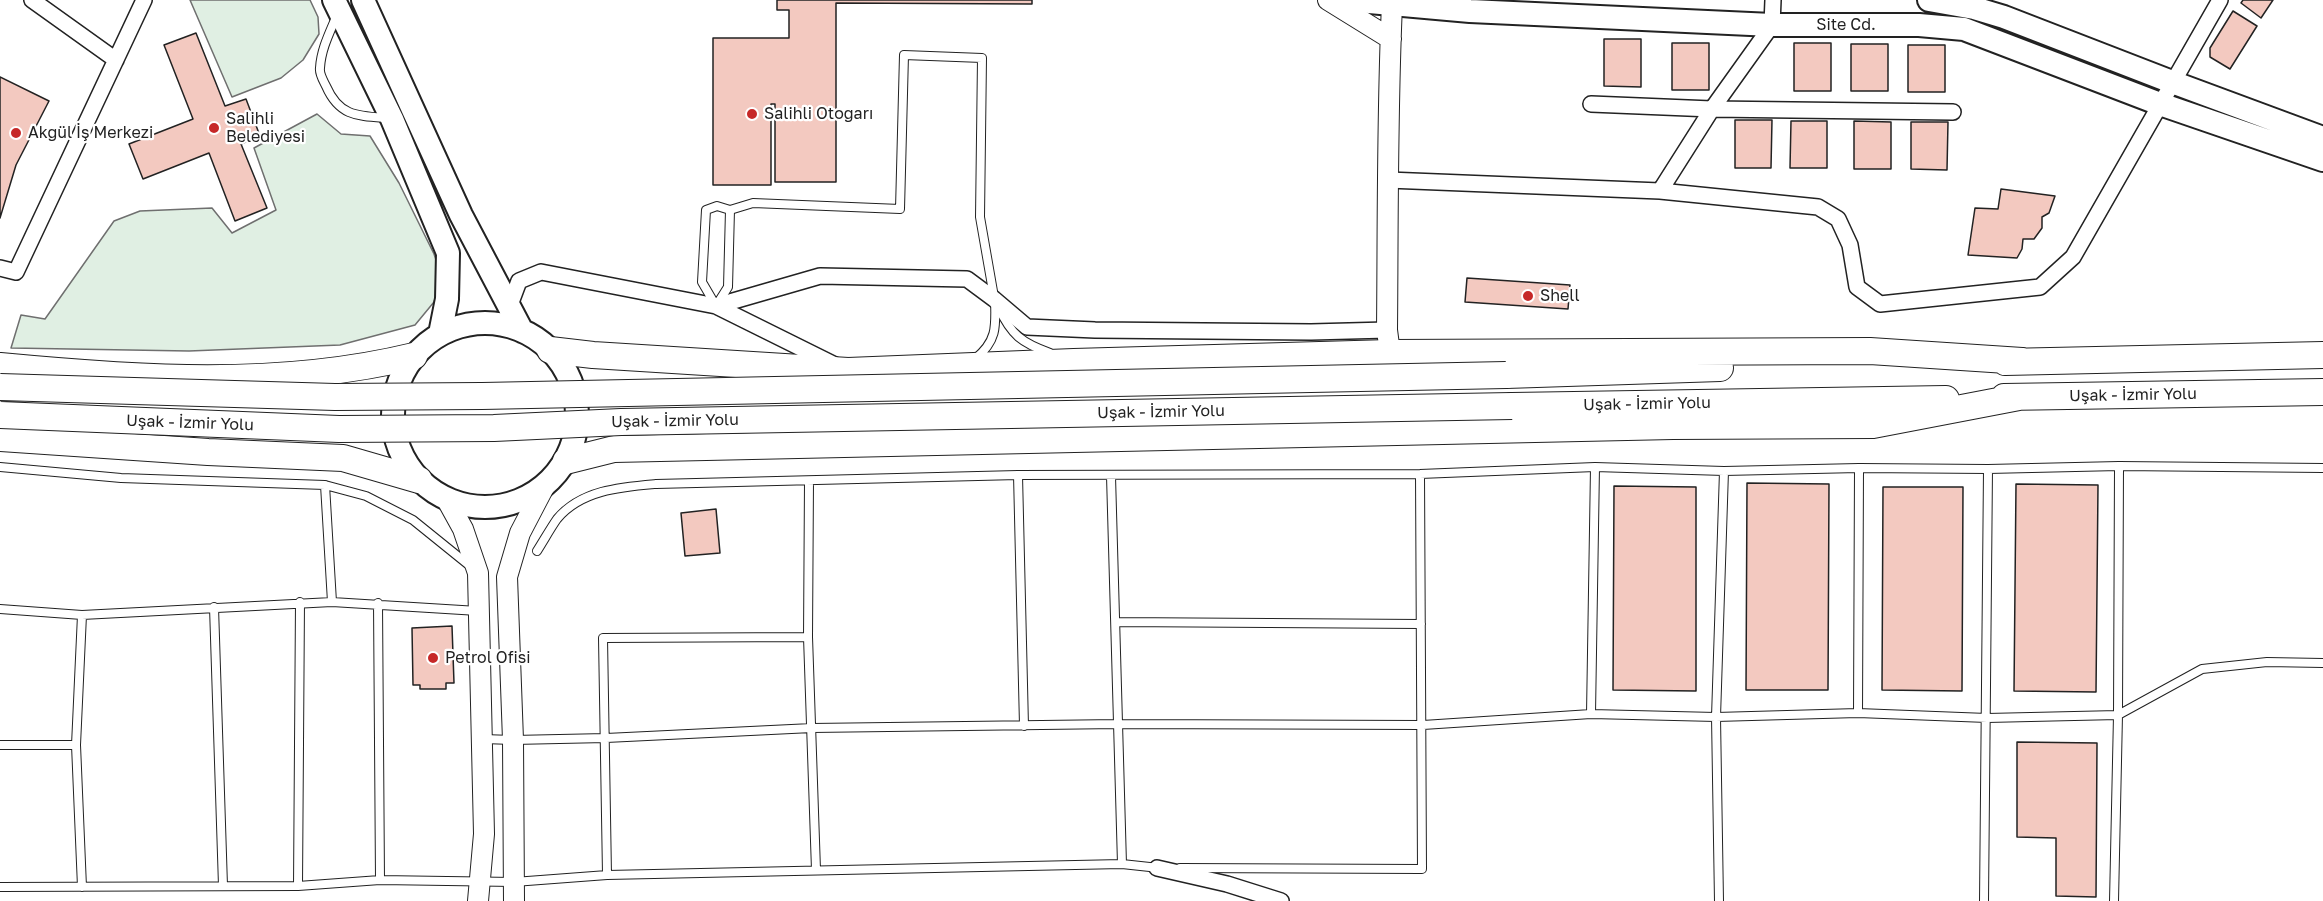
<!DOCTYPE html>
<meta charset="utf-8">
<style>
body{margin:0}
canvas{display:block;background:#fff}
</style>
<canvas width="2323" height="901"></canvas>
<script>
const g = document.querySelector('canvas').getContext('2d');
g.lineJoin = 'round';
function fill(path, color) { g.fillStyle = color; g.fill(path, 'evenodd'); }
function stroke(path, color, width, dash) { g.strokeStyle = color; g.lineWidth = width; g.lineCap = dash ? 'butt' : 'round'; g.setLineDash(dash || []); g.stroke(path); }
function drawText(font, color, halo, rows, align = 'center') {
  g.font = font + ' "Golos Text",sans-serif'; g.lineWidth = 4.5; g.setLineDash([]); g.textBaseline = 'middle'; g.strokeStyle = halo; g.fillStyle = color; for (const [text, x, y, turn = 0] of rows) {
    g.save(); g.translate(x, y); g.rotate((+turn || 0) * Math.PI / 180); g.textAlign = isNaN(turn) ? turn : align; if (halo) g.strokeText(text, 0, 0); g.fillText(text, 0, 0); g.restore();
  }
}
const green = new Path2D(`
 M190 0H310L318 17 319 34 303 60 281 78 232 97Z
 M317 114 341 134 370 136 399 183 434 254 442 277 434 302 415 325 340 345 189 351 11 348 21 315 45 319 114 221 140 211 212 208 232 233 276 210 254 148Z`);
fill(green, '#e0efe3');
stroke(green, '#6f6f6f', 1.5);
const building = new Path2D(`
 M777 0H1032V4L836 3V182H775V104H771V185H713V38H789V10H777Z
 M2243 0H2273L2261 18 2241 3Z
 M2233 11 2257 26 2230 69 2210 57V48Z
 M196 33 225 106 246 99 260 136 241 144 267 208 235 221 209 153 143 179 129 144 193 119 164 45Z
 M1604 39H1641V87L1604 86Z
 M1672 43H1709V90H1672Z
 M1794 43H1831V91H1794Z
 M1851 44H1888V91H1851Z
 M1908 45H1945V92H1908Z
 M0 77 49 101 16 165 0 218Z
 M1735 120H1772L1771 168H1735Z
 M1791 121H1827V168H1790Z
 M1854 121 1891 122V169H1854Z
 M1911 122H1948L1947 170 1911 169Z
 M2001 189 2055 196 2049 213 2042 217V228L2034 239H2023L2022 249 2017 258 1968 255 1975 208 1998 209Z
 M1467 278 1570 285 1568 309 1465 302Z
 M1747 483 1829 484 1828 690H1746Z
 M2016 484 2098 485 2096 692 2014 691Z
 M1614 486 1696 487V691L1613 690Z
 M1883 487H1963L1962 691 1882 690Z
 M716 509 720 553 685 556 681 513Z
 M452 626 454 683H446V689H420V685H413L412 628Z
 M2017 742 2097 743 2096 897 2056 896V838L2017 837Z`);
fill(building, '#f3c9c0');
stroke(building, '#222', 1.5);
const service = new Path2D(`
 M337 15C330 32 321 49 320 68 319 74 323 80 326 86 339 116 357 116 386 118
 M730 210 728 287 716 306 702 282 706 210 717 206 730 210 753 203 900 209 904 55 982 58 980 217 994 297
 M999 308C1011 335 1022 343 1050 353
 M975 359C997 341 996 327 995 300
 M0 467 121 478 325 485 332 602
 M1018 475 1024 726
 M1111 476 1122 864
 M809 481 808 637 816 870
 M325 485 366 496 413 520 470 566
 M537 551C544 540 550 529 557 519 581 490 621 487 656 484L1018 475 1420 474 1595 467 1724 471 1859 468 1988 469 2119 466 2323 468
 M378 603 380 880
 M214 607 223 886
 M0 609 82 615 332 602 478 611
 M1117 622 1421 624
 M1858 713 1859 468
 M1591 714 1595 467
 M483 739 513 740 606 738 812 728 1118 724 1423 725 1591 714 1716 717 1858 713 1987 718 2118 715 2202 669 2267 662 2323 663
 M0 745H76
 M1180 868 1422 869 1420 474
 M607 875 603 638 808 637
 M298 886 300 602
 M0 887 298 886 380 880 514 882 607 875 1122 864 1159 868
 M82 887 76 745 82 615
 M1719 901 1716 717 1724 471
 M1984 901 1988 469
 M2114 901 2118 715 2119 466`);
const minor = new Path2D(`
 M32 0 116 60
 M1591 104 1712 109 1953 112
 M1388 180 1660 191 1818 207 1838 219 1850 245 1857 287 1880 304 2040 287 2073 257 2220 0
 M1660 191 1712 109 1772 25 1773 0
 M0 268 16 272 144 0
 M510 305 519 281 541 272 716 306 820 276 967 279 994 299 1027 327 1095 330 1311 332 1387 330
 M716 306 837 366
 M1157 868 1227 884 1281 901`);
const tertiary = new Path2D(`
 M1328 0 1391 39
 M1390 353 1387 330C1388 222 1387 113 1392 5L1395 0
 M447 500 463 529 478 573 484 834 478 901
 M514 901 513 740 507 577 520 533 544 487`);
const secondary = new Path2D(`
 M334 0 392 119 448 253 447 299 440 334
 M363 0 461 215 522 331
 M1347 0 1470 11 1772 25H1919L1964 29 2160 104 2323 160
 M1929 0 1974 8 2004 17 2172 82 2323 138
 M393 415a92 92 0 1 1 184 0a92 92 0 1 1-184 0Z`);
const trunk = new Path2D(`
 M550 350 593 355 848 371 1074 362 1390 353 1870 351 2022 361
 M2005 362 2323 355
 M0 366C137 379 278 389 414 356
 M1506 375 1720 368
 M2004 397 2323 392
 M1512 406 1946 399
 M0 438 208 452 343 458 419 480
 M566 461 614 449 1673 426 1873 425 2019 397`);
stroke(service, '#222', 10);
stroke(minor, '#222', 18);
stroke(tertiary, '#222', 22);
stroke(secondary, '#222', 26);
stroke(trunk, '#222', 28);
stroke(service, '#fff', 8);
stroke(minor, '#fff', 15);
stroke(tertiary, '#fff', 20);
stroke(secondary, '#fff', 22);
stroke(trunk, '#fff', 26);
const trunkBridge = new Path2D(`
 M0 387 335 397 482 396 1506 375
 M0 415 339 429 494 428 621 422 1512 406`);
stroke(trunkBridge, '#222', 28, []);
stroke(trunkBridge, '#fff', 26);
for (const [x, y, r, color] of [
 [752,114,6,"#c62828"],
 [214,128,6,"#c62828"],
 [16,133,6,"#c62828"],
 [1528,296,6,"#c62828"],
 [433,658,6,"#c62828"]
]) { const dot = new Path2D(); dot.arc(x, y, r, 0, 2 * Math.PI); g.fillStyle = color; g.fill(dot); stroke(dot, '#fff', 2); }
drawText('16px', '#222', '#fff', [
 ["Site Cd.",1846,25],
 ["Uşak - İzmir Yolu",2133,395,-1],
 ["Uşak - İzmir Yolu",1647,404,-1],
 ["Uşak - İzmir Yolu",1161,412,-1],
 ["Uşak - İzmir Yolu",675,421,-1],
 ["Uşak - İzmir Yolu",190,423,2]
]);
drawText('16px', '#222', '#fff', [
 ["Salihli Otogarı",764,114],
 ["Salihli",226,119],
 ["Belediyesi",226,137],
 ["Akgül İş Merkezi",28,133],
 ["Shell",1540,296],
 ["Petrol Ofisi",445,658]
], 'left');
</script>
